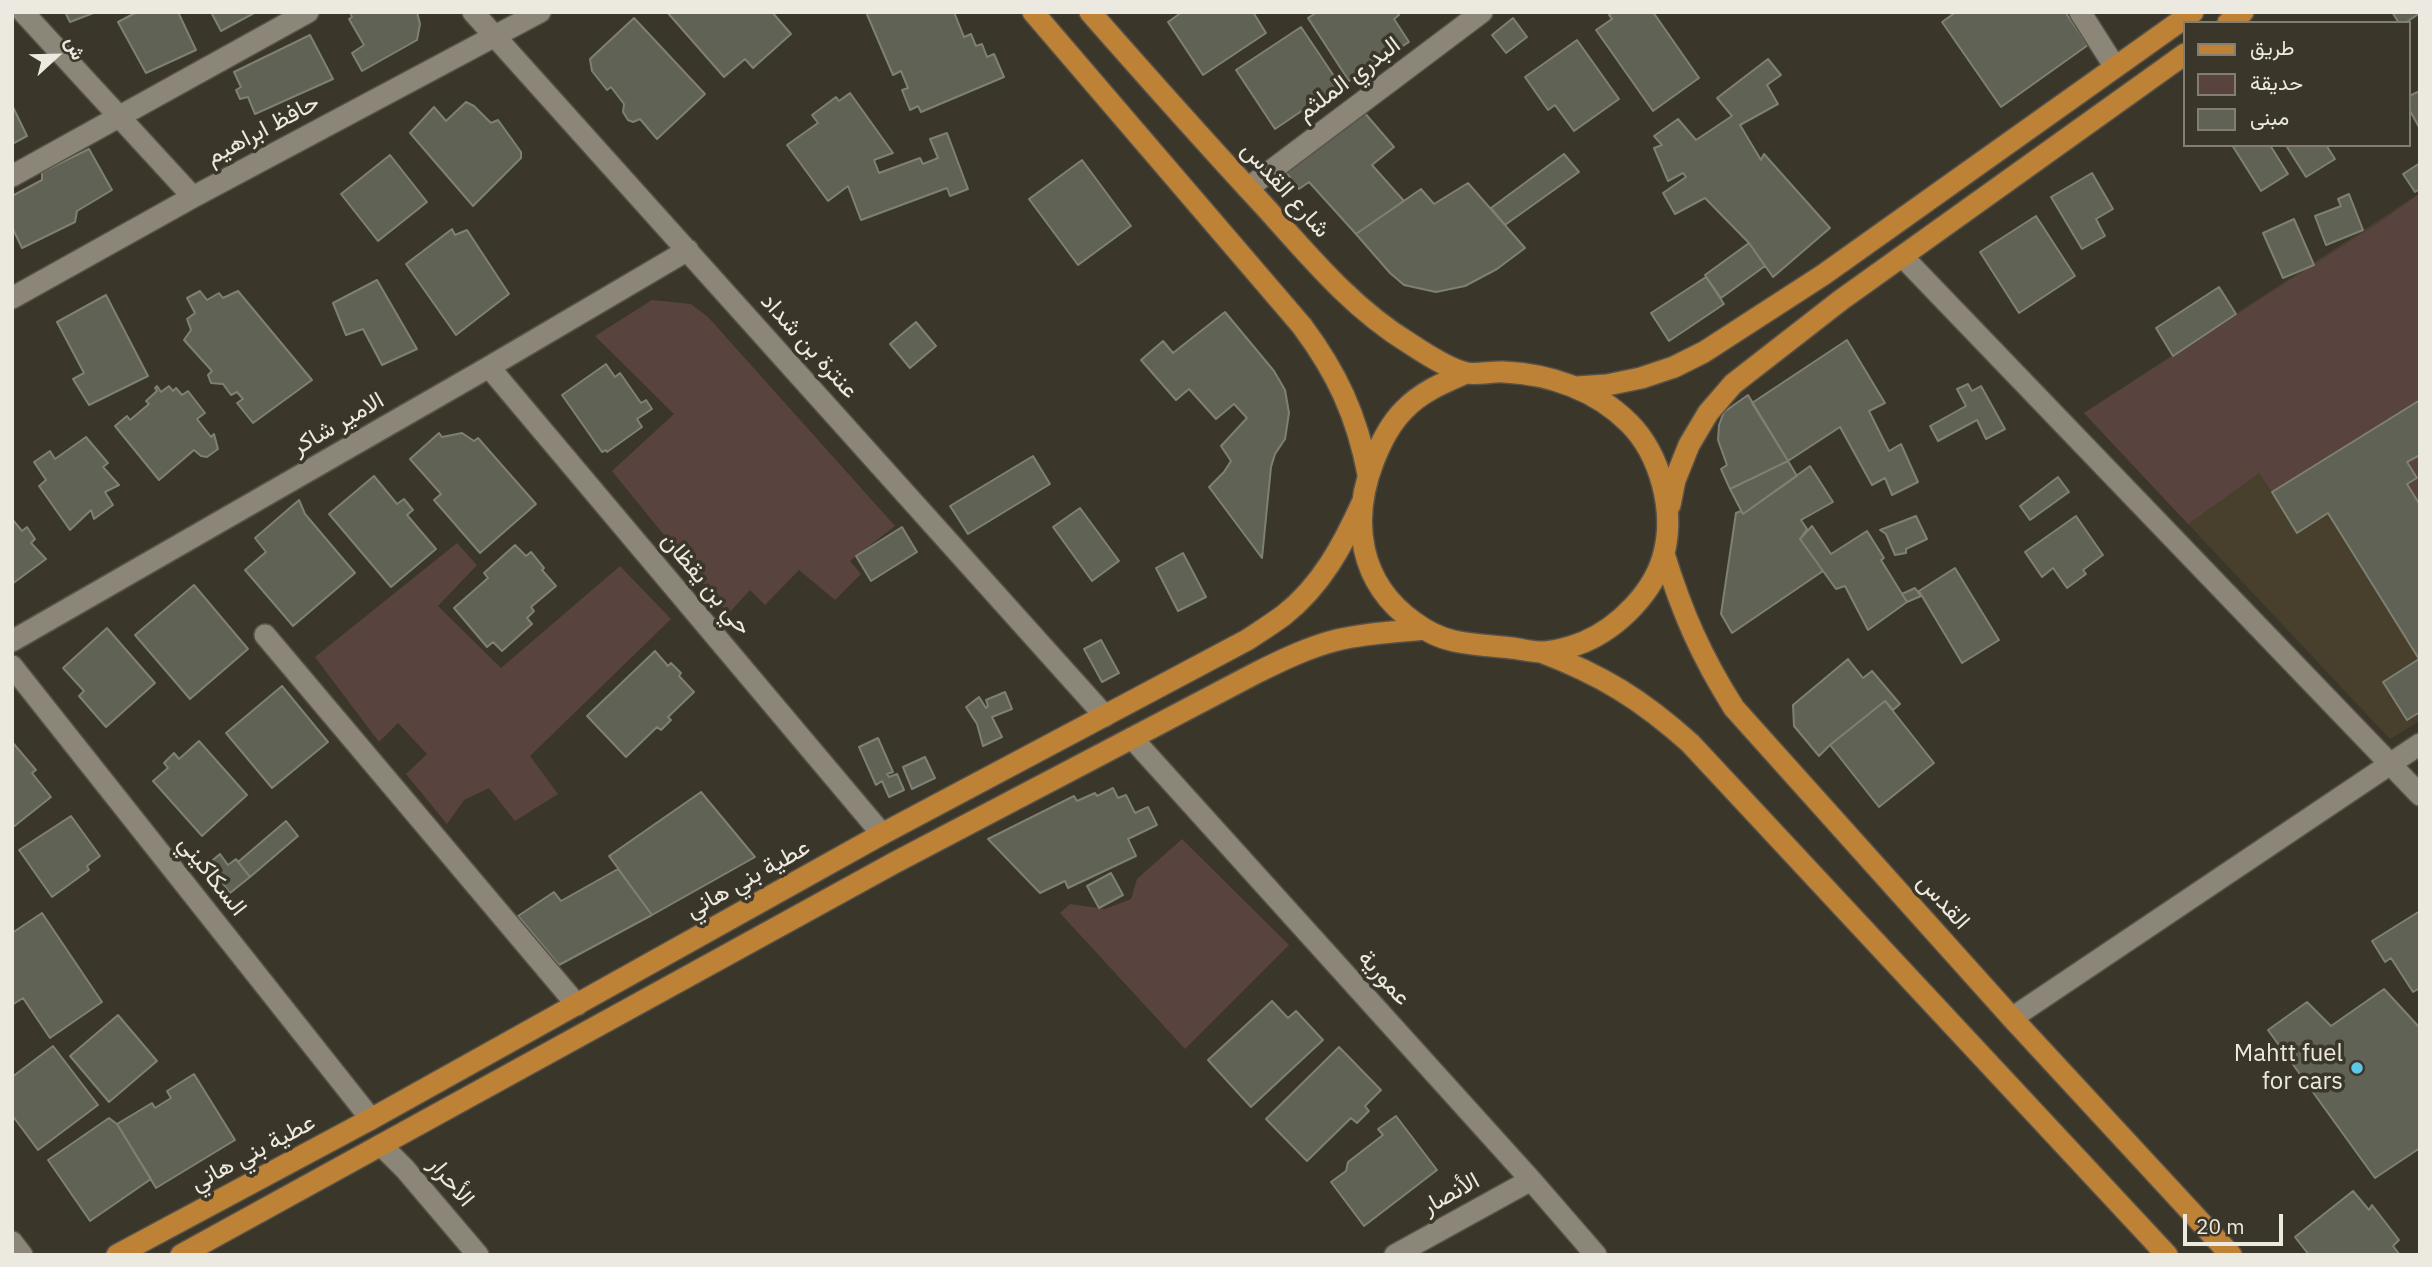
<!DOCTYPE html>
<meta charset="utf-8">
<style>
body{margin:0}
#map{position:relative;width:2432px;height:1267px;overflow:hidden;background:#3b362a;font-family:"IBM Plex Sans",Vazirmatn,sans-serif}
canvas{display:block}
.frame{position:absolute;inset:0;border:14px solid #ece9e1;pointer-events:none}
.legend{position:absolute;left:2183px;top:21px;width:228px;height:126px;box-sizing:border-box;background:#3b362a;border:2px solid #827e73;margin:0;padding:9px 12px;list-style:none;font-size:21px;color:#ece9e1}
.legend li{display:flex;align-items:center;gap:14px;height:35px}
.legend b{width:35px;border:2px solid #827e73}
.north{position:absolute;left:21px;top:21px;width:70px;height:70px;-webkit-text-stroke:5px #3b362a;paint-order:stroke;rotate:68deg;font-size:19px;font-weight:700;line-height:28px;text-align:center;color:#ece9e1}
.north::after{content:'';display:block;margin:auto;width:24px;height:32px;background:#ece9e1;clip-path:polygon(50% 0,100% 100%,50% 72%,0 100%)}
.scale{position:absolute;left:2183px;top:1214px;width:100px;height:32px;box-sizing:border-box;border:4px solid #ece9e1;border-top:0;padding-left:9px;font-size:21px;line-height:24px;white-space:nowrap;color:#ece9e1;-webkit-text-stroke:5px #3b362a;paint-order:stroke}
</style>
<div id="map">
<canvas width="2432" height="1267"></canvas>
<div class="frame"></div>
<ul class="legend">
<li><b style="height:9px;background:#be8236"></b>طريق</li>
<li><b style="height:19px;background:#59433e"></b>حديقة</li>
<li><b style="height:19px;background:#5f6254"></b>مبنى</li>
</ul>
<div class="north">ش</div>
<div class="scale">20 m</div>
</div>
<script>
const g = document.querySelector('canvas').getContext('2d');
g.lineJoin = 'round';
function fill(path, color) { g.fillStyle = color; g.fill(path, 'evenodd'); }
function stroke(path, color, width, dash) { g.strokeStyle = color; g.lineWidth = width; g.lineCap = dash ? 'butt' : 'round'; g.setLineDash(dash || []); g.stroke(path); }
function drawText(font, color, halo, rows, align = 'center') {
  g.font = font + ' "IBM Plex Sans",Vazirmatn,sans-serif'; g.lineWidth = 7; g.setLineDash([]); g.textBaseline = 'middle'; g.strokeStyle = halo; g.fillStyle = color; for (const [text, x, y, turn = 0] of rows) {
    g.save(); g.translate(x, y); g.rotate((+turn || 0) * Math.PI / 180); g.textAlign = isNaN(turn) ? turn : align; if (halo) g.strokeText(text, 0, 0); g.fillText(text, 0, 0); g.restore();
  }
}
fill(new Path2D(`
 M2420 193V721L2390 739 2084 413Z`), '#48402d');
fill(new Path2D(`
 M2420 193V400L2272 492 2259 473 2188 524 2084 413 2386 218Z
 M652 300 691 304 708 317 895 526 850 561 861 574 835 600 799 570 765 605 750 590 728 614 612 471 674 414 595 336Z
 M2420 455V505L2407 484 2417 478 2407 462Z
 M457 543 477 565 438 606 501 668 620 566 671 619 530 756 558 794 515 821 489 788 464 800 447 824 406 774 427 754 398 723 379 742 315 657Z
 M1182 839 1289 945 1185 1049 1060 913 1070 904 1105 909 1131 899 1137 879Z`), '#59433e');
const building = new Path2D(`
 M65 12H96L70 22Z
 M137 12H178L196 50 146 73 118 22Z
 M211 12H256L221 31Z
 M350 12H417L420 24 417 40 362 71 352 53 364 45 349 19 352 17Z
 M667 12H772L791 34 753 68 745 59 724 77Z
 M866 12H954L964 37 971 34 976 46 982 44 987 57 994 54 1004 77 921 112 918 106 910 110 902 90 908 88 901 71 893 75Z
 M1182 12H1253L1266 33 1203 75 1168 22Z
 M1317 12H1397L1399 15 1394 19 1409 42 1349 81 1308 18Z
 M1614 12H1653L1699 78 1653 111 1596 30 1612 19 1609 15Z
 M1956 12H2065L2088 45 2001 107 1942 22Z
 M2392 12H2420V13L2405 23H2399Z
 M634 18 705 94 657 139 640 119 633 122 628 120 623 112 624 104 611 87 607 90 592 71 590 59Z
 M1513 18 1527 37 1506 53 1492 35Z
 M1301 27 1340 85 1275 129 1236 70Z
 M310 35 333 79 255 114 248 97 240 99 236 90 241 87 234 72Z
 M1577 40 1619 99 1574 131 1555 105 1548 110 1525 77Z
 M1768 59 1781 75 1767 85 1778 104 1740 125 1761 160 1764 154 1830 228 1773 277 1749 243 1705 198 1675 214 1663 193 1686 177 1683 173 1668 181 1654 148 1662 145 1654 136 1678 119 1696 140 1732 116 1717 98Z
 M2420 91V129L2409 109V96Z
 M850 93 893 153 874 160 879 173 920 158 923 164 938 158 930 139 947 133 968 189 950 196 947 188 861 220 848 186 828 201 787 145 818 123 812 115 836 97 839 101Z
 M466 102 474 106 491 123 498 120 521 152V158L473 206 410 133 434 107 446 121Z
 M12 105 27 136 12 144Z
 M1363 111 1394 147 1372 165 1404 201 1356 234 1309 182 1299 189 1282 167Z
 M2232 145H2270L2288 174 2261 191Z
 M2289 145H2326L2335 159 2306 177 2287 147Z
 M89 149 112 190 77 211 75 222 22 248 12 227V196L42 180V172Z
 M1564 154 1579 172 1505 225 1491 208Z
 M390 155 427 202 378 241 341 194Z
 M1082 160 1131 226 1078 265 1029 199Z
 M2420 163V189L2415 192 2403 174Z
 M2092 173 2113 209 2096 219 2105 236 2082 249 2051 197Z
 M1468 183 1525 248 1497 269 1465 286 1436 292 1404 285 1390 273 1356 234 1421 189 1434 204Z
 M2349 194 2363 230 2326 245 2315 216 2341 206 2338 199Z
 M2036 216 2075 276 2019 313 1980 252Z
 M2294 219 2314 265 2283 278 2263 233Z
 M452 229 455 235 467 230 509 294 456 335 406 264Z
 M1749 243 1765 266 1721 298 1705 275Z
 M1706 277 1724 304 1669 341 1651 313Z
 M377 280 417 349 382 365 363 329 346 335 333 303Z
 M2219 287 2236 314 2173 356 2156 328Z
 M200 291 207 300 219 293 223 298 238 291 312 380 253 423 237 403 243 399 237 392 231 395 223 384 211 383 208 375 212 371 184 340 191 330 187 319 195 313 187 298Z
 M106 295 148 376 89 405 73 379 84 373 57 322Z
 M1225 312 1274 371 1285 390 1289 413 1285 439 1275 454 1271 467 1262 558 1209 487 1224 472 1231 461 1221 446 1247 418 1234 404 1216 419 1189 389 1176 400 1141 360 1163 341 1173 353Z
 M916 322 936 346 910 368 890 344Z
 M1847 340 1885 403 1869 411 1889 451 1901 444 1918 482 1892 495 1885 478 1872 485 1840 427 1788 461 1752 403Z
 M606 364 615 377 620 373 641 403 646 400 652 409 637 419 642 427 607 452 606 450 602 452 562 395Z
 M1968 384 1972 391 1981 386 2005 429 1986 439 1977 420 1938 441 1930 426 1966 406 1957 389Z
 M157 386 161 392 169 386 173 391 176 388 182 395 188 391 205 413 197 419 211 437 214 434 218 449 207 457 201 456 194 450 159 480 115 426 127 416 130 420 149 404 146 401 157 391 155 388Z
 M1748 395 1788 461 1730 489 1721 469 1727 465 1718 440 1719 425 1724 412Z
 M2420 400V455L2407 462 2417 478 2407 484 2420 505V712L2407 720 2383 682 2419 659 2328 513 2297 533 2272 492Z
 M439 433 442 437 462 433 474 441 478 438 536 504 480 553 434 500 441 494 410 459Z
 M86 437 108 463 103 467 119 485 105 492 113 505 94 519 91 510 70 530 39 486 46 480 34 462 50 451 55 459Z
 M1033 456 1050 484 968 534 950 506Z
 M1788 461 1797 476 1743 514 1730 489Z
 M1810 466 1833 502 1801 520 1807 529 1800 539 1823 571 1732 633 1721 614 1736 513 1741 511 1743 514Z
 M374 476 397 504 404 499 413 510 407 515 436 549 391 587 329 514Z
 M2058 477 2069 492 2030 520 2020 506Z
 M299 500 305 514 355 573 293 626 245 570 266 552 255 538Z
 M1080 508 1119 561 1092 581 1053 527Z
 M1916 516 1927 539 1906 549V553L1895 555 1886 534 1880 530Z
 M2076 516 2103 555 2083 570 2086 574 2067 588 2053 568 2042 577 2025 552Z
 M12 519 22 531 27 527 35 539 31 543 46 559 12 584Z
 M1812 526 1831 554 1867 531 1884 558 1881 560 1907 602 1868 630 1845 586 1836 589 1800 539Z
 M902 527 917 552 871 581 856 556Z
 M515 545 526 556 531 552 544 568 542 570 556 586 531 607 534 611 527 618 532 624 502 651 493 642 487 647 454 608 488 578 484 573Z
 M1183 553 1206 597 1178 611 1156 568Z
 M1955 568 1999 640 1962 663 1919 591Z
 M194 585 248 649 190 699 135 635Z
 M1915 588 1921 596 1907 602 1902 594Z
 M107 628 155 683 106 727 79 696 84 691 63 668Z
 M1101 640 1119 673 1102 682 1084 649Z
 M655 651 668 666 671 663 681 673 679 676 694 692 668 717 671 720 661 730 657 727 626 757 587 716Z
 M1848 659 1863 678 1872 671 1900 704 1893 710 1885 701 1830 745 1819 756 1794 726 1793 705Z
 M282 686 328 742 272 788 226 733Z
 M1005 692 1012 709 992 717 1002 737 983 746 977 724 966 707 979 697 986 708 988 706 986 700Z
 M1885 701 1934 763 1879 807 1830 745Z
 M878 738 893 772 887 774 889 777 897 774 904 790 889 797 882 781 876 785 859 747Z
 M199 741 247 795 202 836 153 781 168 768 164 763 174 753 179 759Z
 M13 743 36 770 32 773 51 797 12 828Z
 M925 757 935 778 912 789 903 767Z
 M1113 788 1118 798 1126 795 1135 813 1148 807 1157 825 1128 839 1136 856 1068 888 1065 881 1040 893 988 839 1074 796 1077 801 1095 793 1097 796Z
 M701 792 755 857 652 915 609 856Z
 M71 816 100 856 87 866 89 870 52 897 19 850Z
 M286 821 298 836 250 877 238 862Z
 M220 854 228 865 236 859 250 877 230 893 208 864Z
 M618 869 652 915 559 965 518 916 554 892 561 901Z
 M1111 873 1123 895 1099 908 1087 886Z
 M2420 911V988L2413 992 2391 958 2385 962 2372 941Z
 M42 913 102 1002 50 1038 23 998 12 1005V933Z
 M2384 989 2420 1028V1148L2375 1178 2268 1030 2307 1002 2331 1026Z
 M1272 1001 1288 1018 1296 1011 1323 1040 1251 1107 1208 1060Z
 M118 1015 157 1061 109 1102 70 1056Z
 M53 1046 98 1105 38 1150 12 1115V1077Z
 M1339 1047 1381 1090 1365 1106 1369 1111 1357 1123 1351 1118 1307 1161 1266 1119Z
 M194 1074 235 1140 156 1188 117 1124 152 1103 155 1108 171 1098 167 1091Z
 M1396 1116 1437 1170 1364 1226 1331 1182 1346 1171 1348 1162 1383 1135 1378 1129Z
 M109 1118 117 1124 151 1179 90 1221 48 1160Z
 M2353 1191 2369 1210 2372 1205 2399 1240 2393 1246 2400 1255H2309L2295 1237Z`);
fill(building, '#5f6254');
stroke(building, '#7e8072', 2);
const minor = new Path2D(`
 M23 12 193 197
 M473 12 1105 716
 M2080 12 2115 67
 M12 176 308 12
 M1248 188 1482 12
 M1903 257 2420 795
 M12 298 193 197 540 12
 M489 367 882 834
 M265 635 577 1005
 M12 641 489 367 688 250
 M12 666 371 1119
 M1132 738 1531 1180 1596 1255
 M2012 1018 2420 744
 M381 1145 405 1169 478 1255
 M12 1242 22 1255
 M1395 1255 1531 1180`);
const major = new Path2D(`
 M1033 12 1302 326C1337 373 1357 416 1368 474
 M1090 12C1148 78 1206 143 1266 208 1310 257 1352 308 1409 343 1424 353 1450 370 1467 373 1479 375 1492 371 1504 372 1550 374 1596 390 1629 423 1660 454 1675 510 1664 553 1655 591 1619 627 1584 642 1572 647 1553 652 1541 652 1532 652 1521 649 1512 648 1493 646 1473 645 1454 641 1440 638 1426 631 1414 622 1359 583 1350 521 1374 460 1381 442 1390 424 1404 410 1421 392 1443 383 1466 373
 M2228 23 2243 12
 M1577 387 1607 385 1641 378 1674 367 1704 352 1823 275 2193 12
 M1670 505 1675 480 1689 445 1708 413 1733 384 1841 300 2185 54
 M1664 554C1682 612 1701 656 1734 708L2012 1018 2231 1255
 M1541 652C1602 675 1642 700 1690 743L2167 1255
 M117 1255 371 1119 882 834 1247 640C1259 632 1272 624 1284 615 1321 586 1343 545 1362 503
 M181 1255 894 863 1256 673C1282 660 1309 647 1337 640 1366 633 1395 632 1424 629`);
stroke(minor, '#575248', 24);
stroke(major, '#575248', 24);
stroke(minor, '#8c8679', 21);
stroke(major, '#be8236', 21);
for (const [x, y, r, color] of [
 [2357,1068,7,"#5dc7e8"]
]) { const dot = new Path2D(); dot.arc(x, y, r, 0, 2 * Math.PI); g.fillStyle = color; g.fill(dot); stroke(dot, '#3b362a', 2.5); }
drawText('24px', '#ece9e1', '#3b362a', [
 ["البدري الملثم",1349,79,-37],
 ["حافظ ابراهيم",263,130,-28],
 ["شارع القدس",1285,190,48],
 ["عنترة بن شداد",809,346,48],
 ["الامير شاكر",338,424,-30],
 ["حي بن يقظان",706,584,50],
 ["السكاكيني",212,876,52],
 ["عطية بني هاني",748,879,-29],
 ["القدس",1943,902,48],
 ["عمورية",1384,978,48],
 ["عطية بني هاني",253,1153,-28],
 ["الأحرار",451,1182,50],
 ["الأنصار",1451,1194,-29]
]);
drawText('24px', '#ece9e1', '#3b362a', [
 ["Mahtt fuel",2343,1054],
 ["for cars",2343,1082]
], 'right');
</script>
